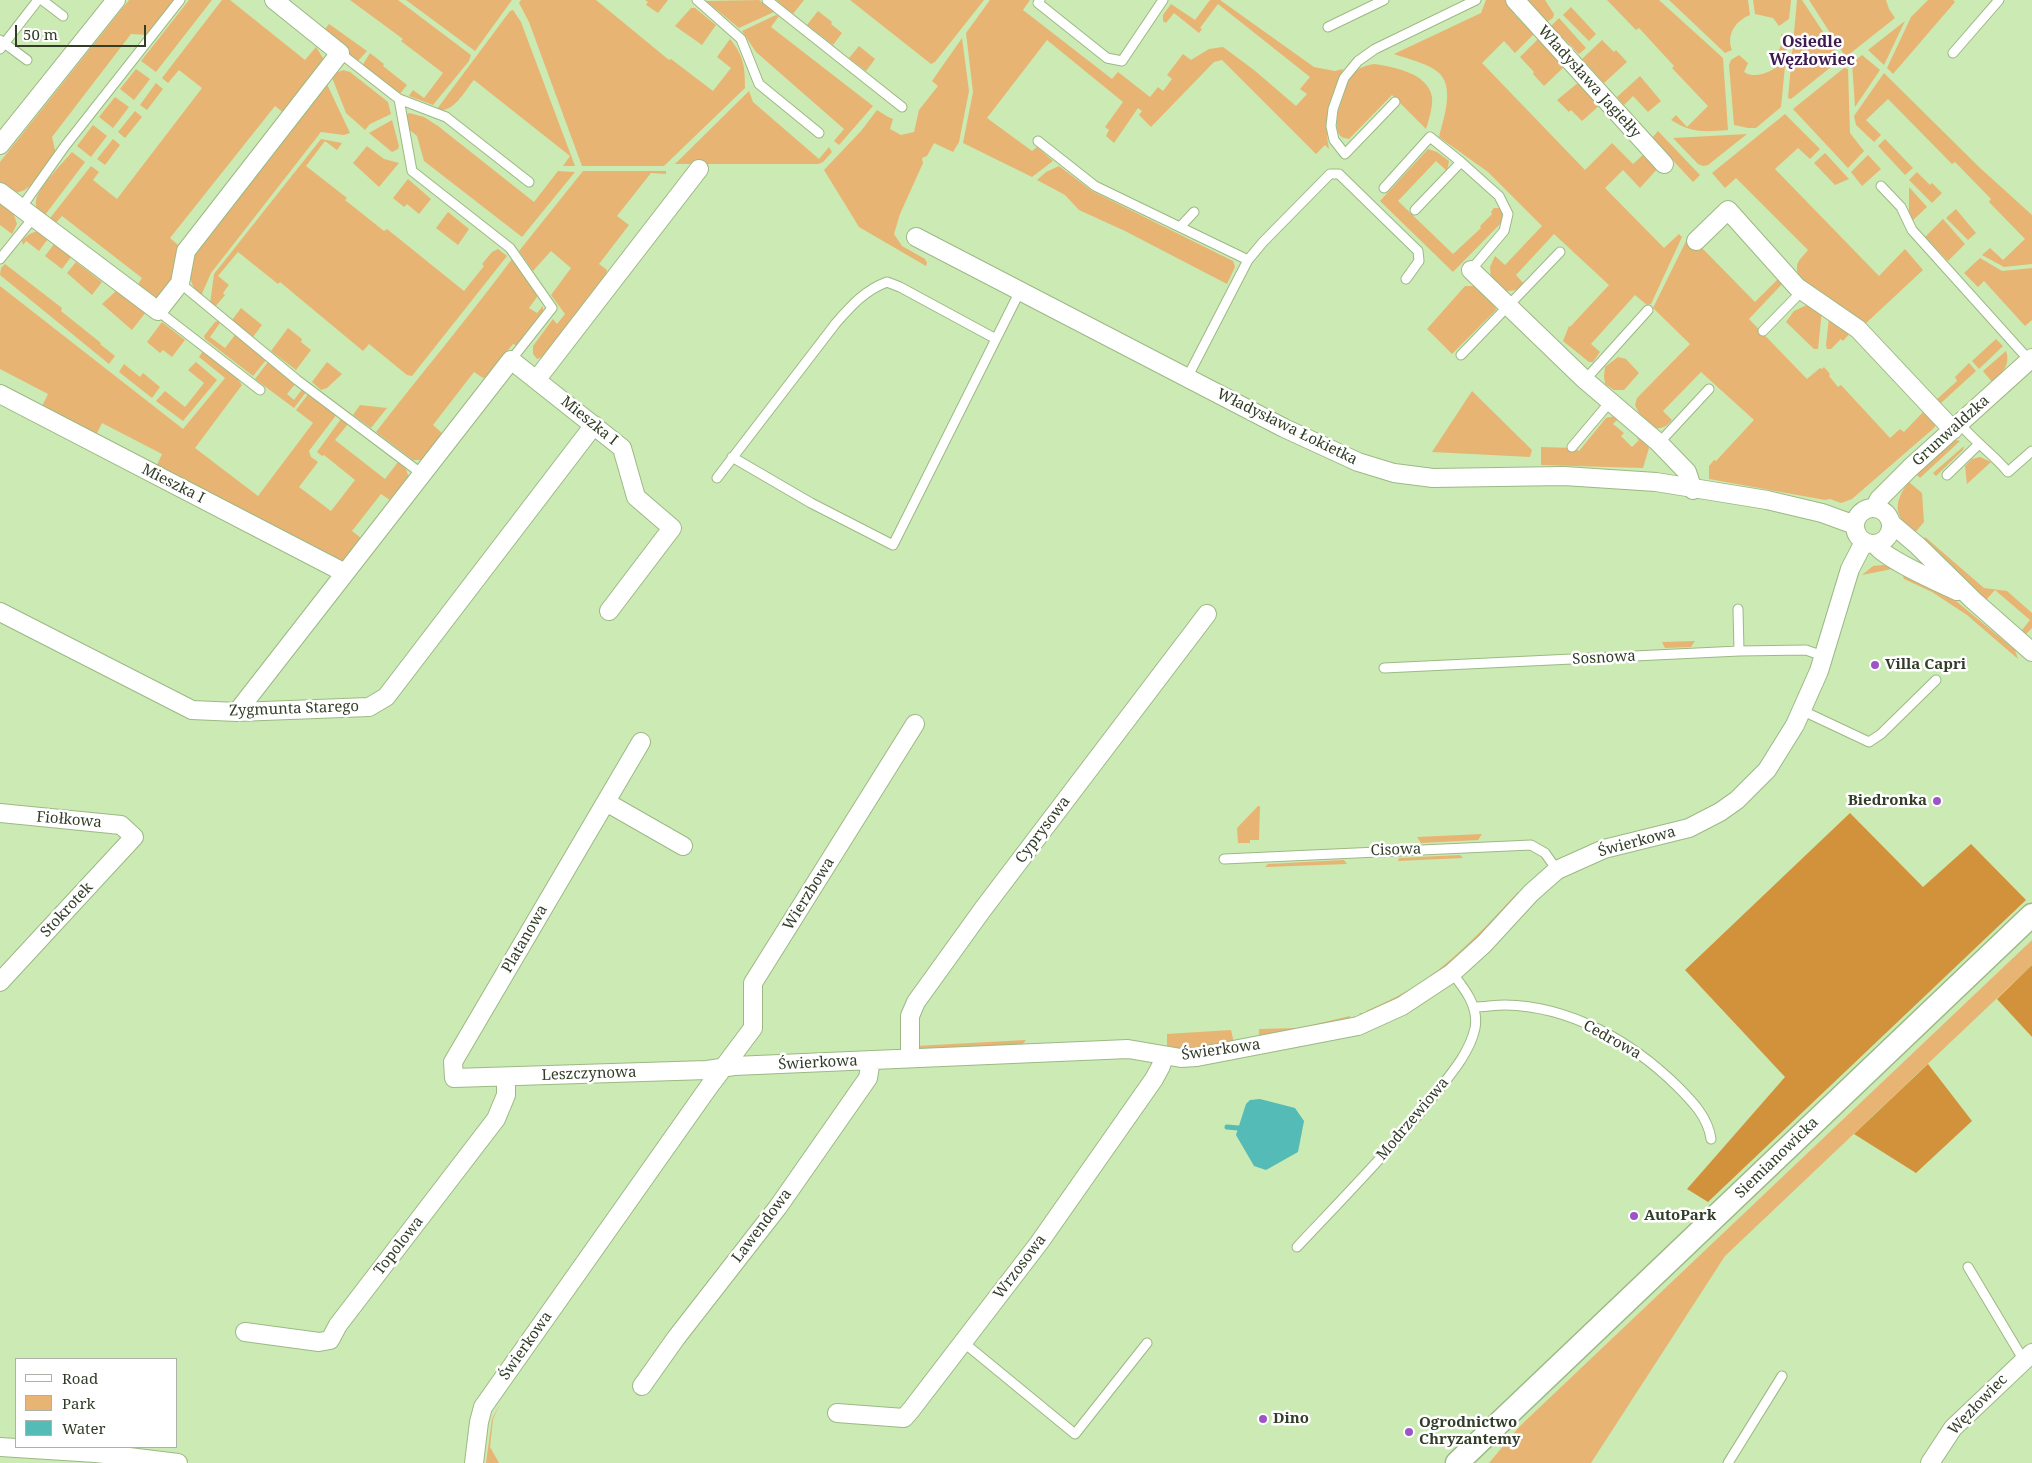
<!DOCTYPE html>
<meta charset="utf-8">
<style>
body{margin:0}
#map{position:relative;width:2032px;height:1463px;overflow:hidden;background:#cceab3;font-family:"Noto Serif",serif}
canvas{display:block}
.legend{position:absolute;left:15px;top:1358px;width:162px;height:90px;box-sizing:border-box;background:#fff;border:1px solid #adb1a9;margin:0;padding:6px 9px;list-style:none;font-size:15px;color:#313d27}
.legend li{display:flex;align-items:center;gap:10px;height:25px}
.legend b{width:25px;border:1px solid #adb1a9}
.scale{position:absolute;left:15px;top:25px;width:131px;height:22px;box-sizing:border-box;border:2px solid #313d27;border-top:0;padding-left:6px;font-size:15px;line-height:18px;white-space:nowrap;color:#313d27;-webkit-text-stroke:4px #fff;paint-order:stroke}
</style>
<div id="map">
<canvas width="2032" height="1463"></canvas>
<ul class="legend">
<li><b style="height:6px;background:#fff"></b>Road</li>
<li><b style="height:14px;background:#e8b473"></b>Park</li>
<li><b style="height:14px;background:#54bbb6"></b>Water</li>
</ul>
<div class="scale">50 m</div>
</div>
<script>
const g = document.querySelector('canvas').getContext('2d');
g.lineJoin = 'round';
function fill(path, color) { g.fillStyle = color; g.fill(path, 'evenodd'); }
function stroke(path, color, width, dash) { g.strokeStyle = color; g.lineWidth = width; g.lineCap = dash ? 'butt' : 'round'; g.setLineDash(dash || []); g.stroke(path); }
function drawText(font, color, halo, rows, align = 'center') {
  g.font = font + ' "Noto Serif",serif'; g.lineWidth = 5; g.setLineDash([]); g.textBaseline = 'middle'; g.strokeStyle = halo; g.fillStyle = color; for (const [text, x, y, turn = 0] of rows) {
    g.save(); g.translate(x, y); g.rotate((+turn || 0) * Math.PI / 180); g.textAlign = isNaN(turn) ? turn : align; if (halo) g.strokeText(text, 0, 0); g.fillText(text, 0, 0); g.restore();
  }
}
fill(new Path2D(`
 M129 0H175L147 35 131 34 52 137 56 154C46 166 30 197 11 192 7 191 3 187 0 185V162Z
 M189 0H212L156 72 141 61Z
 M222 0H230L305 60 316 47 323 58V66L285 114 275 106 170 238 178 245 169 292 155 301 135 289 142 278 62 216 53 226 47 222 91 166 99 172 93 180 117 199 202 88 179 70 168 83 162 78Z
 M350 0H398L471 55 469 61 433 105 409 96 413 90 424 98 443 73 401 41 403 39Z
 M406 0H512L475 51Z
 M521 0H596L669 60 671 59 713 91 731 68 717 57 730 39C744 56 745 67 745 88L664 166H582L529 22 519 3Z
 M645 0H668L658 13 646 5 648 2Z
 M759 0 774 12 739 28 706 1Z
 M776 0H804L793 14Z
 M850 0H984L935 62 931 64Z
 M990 0H1030L1023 10 1112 79 1118 72 1150 97 1158 87 1163 91 1172 79 1167 75 1183 54 1191 60 1209 49 1223 47 1254 70 1296 106 1307 94 1300 89 1310 77 1218 4 1200 28 1202 29 1199 33 1174 13 1166 23 1163 21V15L1171 4 1195 20 1210 0H1220L1314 67 1335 71 1343 69C1331 99 1323 115 1329 149L1325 145 1316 154 1222 60 1214 62 1151 127 1139 115 1142 111 1138 108 1114 143 1106 136 1109 130 1105 127 1123 102 1047 40 987 118 1032 151 1037 147 1053 161 1032 177 963 143 973 92 966 33Z
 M1486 0H1506L1514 14 1534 34 1515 53 1504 41 1482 63 1585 170 1612 143 1633 164 1644 154 1659 167 1640 188 1623 170 1605 188 1664 248 1679 234 1682 237 1651 304 1647 305 1635 295 1591 344 1600 352 1593 362H1589L1563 341 1569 326 1570 327 1609 285 1554 234 1516 275 1525 285C1518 290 1513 291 1505 291L1491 278 1490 267 1495 256 1505 265 1542 226 1488 172 1439 137C1443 120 1454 91 1441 75 1432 64 1407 59 1394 54L1481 13Z
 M1528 0H1545L1554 14 1553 18 1547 22Z
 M1607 0H1659L1723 58 1728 130C1704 132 1692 133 1671 120L1676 115 1687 127 1708 106 1672 68 1674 66 1639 28 1636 30Z
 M1669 0H1748L1750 15C1735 21 1726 35 1732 50L1725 53Z
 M1753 0H1791L1789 19 1779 26 1773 18 1755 14Z
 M1797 0H1802L1841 59 1791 99 1788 98Z
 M1809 0H1886L1889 9 1895 18 1847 56H1845Z
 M1928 0H1953L1955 2 1893 74 1887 68 1911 17Z
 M1571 7 1596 34 1589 41 1563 15Z
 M691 8H695L716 25 702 45 675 26Z
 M513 10 521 22 575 166H563L570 156 474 80C465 90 453 115 437 109L510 11Z
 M818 11 832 22 831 24 842 33 833 45 807 25Z
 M776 15 779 16 771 27 873 106 839 145 834 141 844 129 756 52 742 31Z
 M1559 18 1586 48 1579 54 1551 26Z
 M1905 21 1884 65 1868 50Z
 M329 24 367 51 358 61 321 34Z
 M1781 34 1788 35 1781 107 1756 128H1748L1734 125 1729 65 1731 60 1739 55 1748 63 1744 72C1757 80 1772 71 1782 63L1776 56 1782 43Z
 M962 38 969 91 959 142 953 152 934 143 927 156 922 158 923 163 900 214 894 234 902 246 925 259 927 263 926 266 859 227 824 170 861 131 877 110 888 117 893 119 890 129 901 135 914 132 919 110 938 86 932 81Z
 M1539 38 1564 67 1544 86 1533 74 1534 72 1520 57Z
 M1602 40 1614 52 1616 50 1627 62 1604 83 1582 59Z
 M859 46 875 59 866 71 849 58Z
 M370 53 384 64 383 66 407 85 399 95 362 66Z
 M1862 55 1880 70 1855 107 1852 63Z
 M1374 64C1394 67 1428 73 1432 97 1433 107 1429 119 1426 129L1392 95 1349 139C1345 138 1341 138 1339 134 1332 121 1345 80 1356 71 1361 67 1367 65 1374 64Z
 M1844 68 1848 69 1850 133 1864 151 1848 168 1793 109Z
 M136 69 150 79 134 100 120 89Z
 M343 70 350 72 388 102 391 114 370 124 365 130 346 113 331 75Z
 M1884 73 1979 167 2032 215V264L2004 267 1982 255 1990 248 2003 260 2025 239 1989 202 1991 199 1955 162 1952 164 1888 99 1866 120 1881 135 1874 142 1856 125 1854 116Z
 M1640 76 1661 101 1648 112 1633 96 1624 105 1617 97Z
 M325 80 350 133 344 135 321 132 211 273 201 296C187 283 189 270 192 253Z
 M1579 82 1600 105 1582 121 1571 110 1569 112 1557 100Z
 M156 83 163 89 147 110 140 105Z
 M749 91 753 102 819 159 829 147 832 152 823 162 818 164H675Z
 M115 97 129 107 113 128 99 117Z
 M135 111 142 117 125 138 118 132Z
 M409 113 424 117 438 126 534 202 558 171 575 172 522 237 424 161 417 136 407 128 405 116Z
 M1785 114 1820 149 1810 159 1798 148 1775 169 1879 276 1905 249 1923 270 1864 325 1800 279C1793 263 1799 261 1808 250L1736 178 1725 188 1712 173Z
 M392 120 399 146 398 149 392 152 369 133Z
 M93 125 107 136 91 157 77 146Z
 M1658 131 1700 175 1693 182 1652 138Z
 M1747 134 1708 165 1703 166 1698 164 1673 138Z
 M113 139 120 145 105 165 97 159Z
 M321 139 342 143 337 150 325 141 306 166 347 198 345 200 384 231 387 229 464 291 484 266 482 264 492 252 498 249 507 256 412 376 407 375 369 344 363 351 280 282 278 284 238 252 218 276 229 285 223 293 225 295 215 307 210 304 214 274Z
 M1885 139 1913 168 1905 175 1878 146Z
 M367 146 384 159 399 163 379 187 353 163Z
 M1428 149 1437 152 1449 161 1447 171 1436 161 1398 201 1453 254 1481 228 1480 226 1492 214 1491 212 1494 208H1500L1505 211 1503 221 1453 272 1380 201Z
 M72 152 85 162 42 219C38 213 35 207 36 200 40 185 62 164 72 152Z
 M1825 153 1827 155 1849 179 1835 185 1814 163Z
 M1868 155 1881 169 1862 186 1851 172Z
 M1059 166 1092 191 1233 261 1235 267 1227 284 1125 231 1079 210 1065 195 1037 180 1046 172Z
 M583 171H666V174L651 173 617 216 629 225 599 264 607 270 606 275 545 356 537 359 533 354V346L553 319 557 324 565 314 551 295 571 268 551 251 533 271 519 251Z
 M1917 172 1930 185 1932 183 1942 193 1932 203 1909 180Z
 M408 179 431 199 419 214 407 204 404 207 393 198Z
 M1909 187 1927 207 1911 222 1909 216Z
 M0 201 13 212 17 224 12 234 0 225Z
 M1956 209 1976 233 1968 240 1946 218Z
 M448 212 469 229 458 245 436 228Z
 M1943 219 1965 244 1948 261 1925 237Z
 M40 231 50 236 39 251 26 241 23 245 22 241C28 234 32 232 40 231Z
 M1690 233 1702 248 1755 302 1780 277 1784 282 1749 319 1807 379 1820 368 1822 369 1824 367 1830 374 1829 376 1838 387 1841 385 1890 438 1900 429 1904 432 1925 410 1937 422 1934 428 1852 499 1841 503 1830 499 1825 500 1709 479V466L1714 460 1716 461 1754 420 1701 372 1663 411 1672 420C1657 439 1642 421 1635 405L1637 398 1690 344 1653 308Z
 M54 244 71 257 62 269 45 256Z
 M1980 258 2002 271 2032 268V320L2025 326 1984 281 1978 287 1964 273Z
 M512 259 536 292 537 297 529 308 537 313 543 306V313L518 346 513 344 486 377 483 378 474 372 433 425 441 432 442 435 423 460H413L376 432C421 374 468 318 512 259Z
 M76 262 102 282 92 295 67 273Z
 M5 264 62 308 61 311 101 343 100 344 115 356 109 364 0 275 1 268Z
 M0 286 183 429 225 378 199 357 203 351 237 378 242 385 195 448 258 496 313 423 296 410 309 393 337 414 309 451 311 457 318 462 299 487 331 511 355 480 324 455 322 456 317 452 341 419 348 424 335 440 385 479 398 462 406 469 409 478 390 500 381 494 352 531 361 538 344 562 157 465 162 454 102 423 96 435 42 406 48 394 0 369Z
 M1465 286H1477L1494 302 1496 310 1452 354 1427 329Z
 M116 291 146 312 132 330 102 304Z
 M1809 304 1822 310 1818 349H1814L1786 322 1794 311Z
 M241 308 262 325 253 337 232 320Z
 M1829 318 1851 332 1843 341 1841 339 1831 349H1827L1826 345Z
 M218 321 220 323 210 337 225 348 235 335 266 360 253 376 205 339 204 336 215 322Z
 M162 322 185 340 172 357 163 350 160 353 147 342Z
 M288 328 302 339 301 342 311 350 296 370 271 351Z
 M1996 339 2003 346 1979 369 1972 361Z
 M2006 351C2011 365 2002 373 1992 382L1983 371Z
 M1618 357 1626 359 1639 373 1624 390H1614L1605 384 1604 376 1605 367Z
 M196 362 217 380 183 421 156 401 165 391 185 407 204 383 188 370Z
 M268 362 296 383 287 394 294 400 303 388 307 391 294 408 255 379Z
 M327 362 342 374 327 388 321 390 312 382Z
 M1969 363 1976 371 1940 404 1936 400 1957 381 1955 377Z
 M124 364 140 377 143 373 160 387 152 398 119 372Z
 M1472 391 1532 450 1530 457 1432 452Z
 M360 405 387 408 371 428 353 415Z
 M1615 416 1620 417 1613 424 1624 433 1621 436 1632 447 1639 440 1637 438 1639 435 1649 448 1643 468 1541 465V447L1574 448 1579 451 1606 418Z
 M1956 440 1960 441 1920 478 1916 474 1952 441Z
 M1964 446 1963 450 1936 476 1933 473Z
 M1980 457 1991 462 1967 484 1965 466 1972 459Z
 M1909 482 1922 493 1924 522 1913 535C1895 515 1892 504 1909 482Z
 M1925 537 1984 588 2007 591 2032 613V628L2026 634 2022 630 2030 620 1995 590 1986 600 1921 542Z
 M1883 565 1894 567 1892 569 1862 575 1873 566Z
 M1904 571 1956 601 2015 650 2018 659 1967 615 1932 592 1904 579 1902 574Z
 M1695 641 1691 647 1665 648 1662 642Z
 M1258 806H1260L1259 840H1250V843H1238L1237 828Z
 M1482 834 1478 840 1421 843 1417 837Z
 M1460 855 1463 858 1398 861 1399 858Z
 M1344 860 1347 864 1265 867 1268 864Z
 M1518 892 1520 894 1477 941 1439 977 1363 1017 1359 1013H1367L1366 1011C1387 1002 1406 992 1425 980 1460 955 1489 923 1518 892Z
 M2032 940V965L1725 1256 1591 1463H1489L1520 1426Z
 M1350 1016V1022L1259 1038V1029L1299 1028Z
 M1231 1030 1234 1043 1193 1051 1167 1050V1034Z
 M1026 1040 1021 1046 922 1051 916 1046Z
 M500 1404 493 1419 490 1447 499 1463H486L492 1419Z`), '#e8b473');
fill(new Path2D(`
 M1850 813 1923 887 1971 844 2026 900 1708 1202 1687 1189 1785 1077 1685 970Z
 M2032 965V1037L1997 999Z
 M1928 1064 1972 1121 1916 1173 1854 1134Z`), '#d2923b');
fill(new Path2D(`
 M1260 1099 1295 1108 1304 1121 1298 1152 1266 1170 1254 1166 1236 1135 1246 1104 1250 1100Z`), '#54bbb6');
stroke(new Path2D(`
 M1227 1127 1238 1128`), '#54bbb6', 5);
const service = new Path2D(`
 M42 0 63 16
 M697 0 741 39 759 84 819 133
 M767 0 902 107
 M1040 0 1038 3 1107 58 1122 61 1163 0
 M1328 27 1384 0
 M0 40 27 60
 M0 49 38 0
 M340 53 399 99 446 117 529 182
 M1953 53 1999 0
 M399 99 412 171 510 248 552 308 511 360
 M1395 102 1345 154 1334 140 1331 126 1333 109 1344 78 1358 61 1375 49 1476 0
 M1038 141 1095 186 1248 260
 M1881 186 1901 207 1912 230 2029 360
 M1384 188 1430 137 1461 162 1499 196 1508 214 1504 231 1471 270
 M21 208 65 146 180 0
 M1415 210 1461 162
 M1180 227 1194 212
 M0 259 34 217
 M180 283 297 380 422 474
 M158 311 260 390
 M1763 331 1802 291
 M1461 355 1560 252
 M1187 378 1248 260 1263 242 1330 174H1339L1418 251 1419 261 1406 279
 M1585 380 1648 310
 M1960 424C1975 442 1993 454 2008 472L2032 451
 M1659 443 1709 389
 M1572 447 1610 402
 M732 457 811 503 893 545 1020 291
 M1947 475 1979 444
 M717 478 836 323C851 306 865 290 887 282L900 287 996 339
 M1738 609 1739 651
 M1384 668 1739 651 1806 650 1823 656
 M1801 710 1869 742 1881 734 1936 680
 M1224 859 1531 845 1545 853 1557 870
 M1474 1007C1484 1007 1495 1005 1505 1005 1570 1006 1631 1041 1677 1086 1692 1101 1708 1117 1711 1139
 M1297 1247C1345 1196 1393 1147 1436 1093 1451 1074 1470 1052 1475 1028 1479 1007 1465 989 1452 973
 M1968 1267 2023 1359
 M963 1342 1075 1434 1147 1343
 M1728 1463 1782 1376`);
const minor = new Path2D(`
 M1515 0 1664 164
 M0 145 116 0
 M0 192 158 311 180 283 186 251 340 53 274 0
 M916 237 1284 428 1358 462 1394 473 1433 478 1564 476 1656 482 1767 500 1822 513 1855 525
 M1696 241 1728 210 1797 287 1858 329 1953 430
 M1471 270 1585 380 1659 443 1687 472 1693 490
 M537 379 699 169
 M0 394 345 573
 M1875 507 1879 499 1910 468 2032 358
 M1855 526a18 18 0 1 1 36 0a18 18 0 1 1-36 0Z
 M1891 523 1918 546 1973 600 2032 652
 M1875 544C1883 558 1940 583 1957 591
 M0 612 192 710 237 712 369 707 386 697 594 425
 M237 712 511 360 622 448 636 497 672 528 609 611
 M641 742 453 1062 454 1078 707 1070 734 1066 1128 1049 1181 1058 1197 1057 1358 1026 1402 1006 1452 973 1484 944 1531 893 1557 870 1604 849 1689 828 1720 812 1737 800 1767 770 1795 725 1819 671 1850 569 1864 542
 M606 802 683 846
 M0 813 121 825 134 837 0 982
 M910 1058V1016L916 1002 983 909 1207 614
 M245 1332 319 1342 330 1340 338 1325 496 1119 506 1095V1078
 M642 1386 676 1338 778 1207 868 1078 871 1060
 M837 1413 904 1418 911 1410 1039 1243 1154 1079 1161 1066 1164 1056
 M0 1447 96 1453 178 1463
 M474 1463 479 1422 483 1407 708 1088 753 1028V983L915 724
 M1930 1463 1953 1428 2032 1353`);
const tertiary = new Path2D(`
 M1457 1463 2032 915`);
stroke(service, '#9cb984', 11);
stroke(minor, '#9cb984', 20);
stroke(tertiary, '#9cb984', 25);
stroke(service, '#fff', 9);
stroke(minor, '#fff', 18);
stroke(tertiary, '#fff', 22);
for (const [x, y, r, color] of [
 [1875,665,5,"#9d54c7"],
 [1937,801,5,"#9d54c7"],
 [1634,1216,5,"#9d54c7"],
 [1263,1419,5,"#9d54c7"],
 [1409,1432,5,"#9d54c7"]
]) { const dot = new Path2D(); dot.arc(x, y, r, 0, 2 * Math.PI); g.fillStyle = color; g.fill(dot); stroke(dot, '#fff', 2); }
drawText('15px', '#313d27', '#fff', [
 ["Władysława Jagiełły",1589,82,48],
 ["Mieszka I",589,421,39],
 ["Władysława Łokietka",1287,427,26],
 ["Grunwaldzka",1951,431,-42],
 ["Mieszka I",173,484,27],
 ["Sosnowa",1604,658,-3],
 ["Zygmunta Starego",294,709,-2],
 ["Fiołkowa",69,820,5],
 ["Cyprysowa",1043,830,-53],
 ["Świerkowa",1637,842,-15],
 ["Cisowa",1396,850,-2],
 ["Wierzbowa",809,894,-58],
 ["Stokrotek",67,910,-47],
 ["Platanowa",525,939,-60],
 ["Cedrowa",1612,1040,29],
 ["Świerkowa",1221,1050,-8],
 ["Świerkowa",818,1063,-3],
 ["Leszczynowa",589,1074,-2],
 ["Modrzewiowa",1413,1119,-50],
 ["Siemianowicka",1777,1158,-44],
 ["Lawendowa",762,1226,-53],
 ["Topolowa",399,1246,-52],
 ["Wrzosowa",1020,1267,-53],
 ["Świerkowa",526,1346,-55],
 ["Węzłowiec",1978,1405,-46]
]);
drawText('bold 15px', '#313d27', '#fff', [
 ["Villa Capri",1885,665],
 ["Biedronka",1927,801,"right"],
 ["AutoPark",1644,1216],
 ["Dino",1273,1419],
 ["Ogrodnictwo",1419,1423],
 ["Chryzantemy",1419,1440]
], 'left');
drawText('bold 16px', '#3d1a51', '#fff', [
 ["Osiedle",1812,42],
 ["Węzłowiec",1812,60]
]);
</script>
